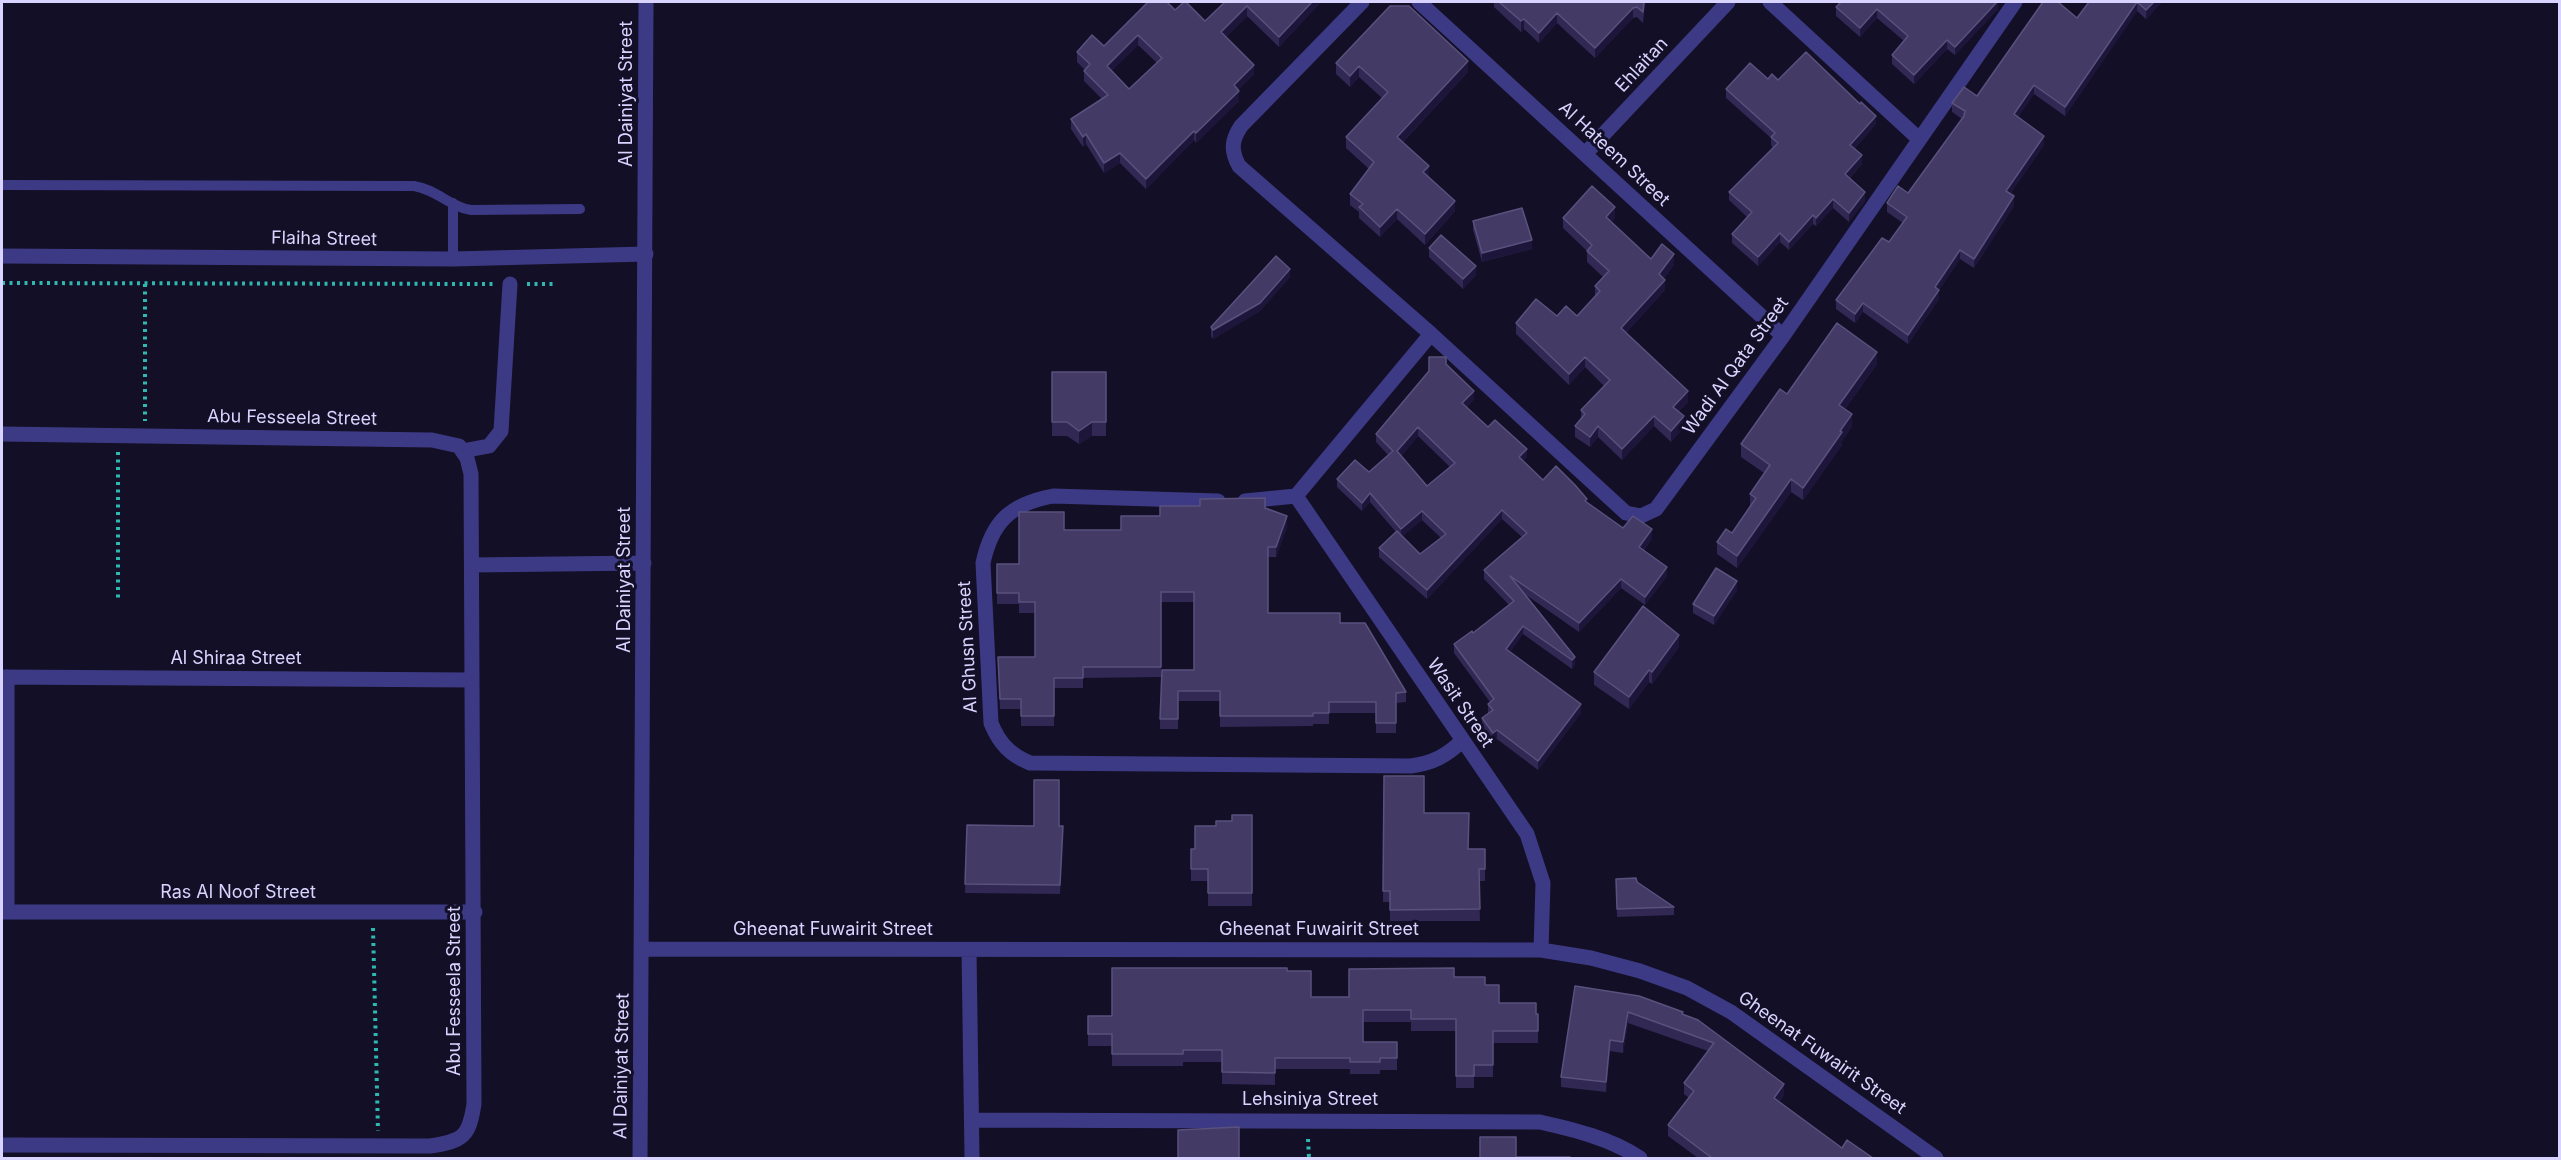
<!DOCTYPE html>
<style>
body{margin:0}
#map{position:relative;width:2561px;height:1160px;overflow:hidden;background:#130f26;font-family:Inter,sans-serif}
canvas{display:block}
.frame{position:absolute;inset:0;border:3px solid #d9d4ff;pointer-events:none}
</style>
<div id="map">
<canvas width="2561" height="1160"></canvas>
<div class="frame"></div>
</div>
<script>
const g = document.querySelector('canvas').getContext('2d');
g.lineJoin = 'round';
function stroke(path, color, width, dash) { g.strokeStyle = color; g.lineWidth = width; g.lineCap = dash ? 'butt' : 'round'; g.setLineDash(dash || []); g.stroke(path); }
function fill(path, color) { g.fillStyle = color; g.fill(path, 'evenodd'); }
function drawText(font, color, halo, rows, align = 'center') {
  g.font = font + ' Inter,sans-serif'; g.lineWidth = 6; g.setLineDash([]); g.textBaseline = 'middle'; g.strokeStyle = halo; g.fillStyle = color; for (const [text, x, y, turn = 0] of rows) {
    g.save(); g.translate(x, y); g.rotate((+turn || 0) * Math.PI / 180); g.textAlign = isNaN(turn) ? turn : align; if (halo) g.strokeText(text, 0, 0); g.fillText(text, 0, 0); g.restore();
  }
}
stroke(new Path2D(`
 M2 283 495 284
 M145 284V421
 M527 284H553
 M118 452V598
 M373 928 378 1131
 M1308 1139 1309 1158`), '#2fb8b0', 4, [3, 4.5]);
stroke(new Path2D(`
 M2 185 414 186C438 190 450 207 471 210L580 209
 M453 259V203`), '#3d3a85', 10);
stroke(new Path2D(`
 M1362 2 1241 126C1231 141 1231 151 1239 166L1431 334 1626 513 1641 516 1656 509 1783 336 2015 2
 M1419 2 1783 336
 M1770 2 1919 139
 M1585 154 1728 2
 M2 256 453 259 646 254
 M2 434 432 440 459 446 467 458 471 474 474 1104C469 1137 463 1141 430 1146L2 1145
 M462 451 489 446 501 431 510 284
 M1296 496 1527 834 1543 883 1541 950
 M1296 496 1431 334
 M1218 501 1053 496C1011 504 992 521 983 563L991 723C999 743 1010 755 1030 763L1411 766C1433 763 1446 756 1462 741
 M1245 501 1296 496
 M472 565 644 563
 M2 677 471 680
 M7 677V912
 M2 912H475
 M643 949 1541 950 1591 958 1640 971 1687 988 1731 1012 1936 1158
 M969 950 972 1158
 M972 1120 1540 1122C1575 1130 1609 1138 1640 1158
 M640 1158 646 2`), '#3d3a85', 15);
fill(new Path2D(`
 M1225 2H1321L1279 47 1247 16 1226 37 1254 74 1238 90 1239 101 1196 143 1194 140 1146 189 1120 163 1104 173 1086 144 1083 147 1071 129V119L1102 99 1084 81V71L1085 70 1077 62V52L1104 46 1175 10 1205 21ZM1138 45 1157 63 1129 89 1111 71Z
 M1494 2H1645L1643 23 1637 17 1633 18 1595 58 1557 23 1539 43 1524 29 1521 32 1494 7Z
 M1998 2V9L1955 55 1947 49 1914 84 1892 64V55L1904 41 1877 18 1860 37 1836 16V7Z
 M2089 2H2162L2146 19 2137 11 2065 116 2034 94 2018 117 2044 145 2010 194 2014 206 1974 268 1960 259 1939 290V299L1908 344 1863 312 1855 323 1836 309V300L1889 242 1903 223 1887 212V203L1908 193 1962 119 1952 112V103L1977 96 2077 18Z
 M1336 63 1468 72 1403 142 1455 211 1425 245 1397 219 1380 237 1359 218V212L1350 205V194L1369 169 1346 148V137L1382 98 1359 77 1350 87 1336 74Z
 M1768 79 1778 80 1876 124 1855 148 1862 164 1850 178 1865 201 1849 222 1833 208 1816 226 1813 224 1789 250 1780 242 1758 266 1732 243V234L1747 217 1729 200V192L1773 148 1771 145V138L1726 98V89Z
 M1563 218H1615L1611 222 1651 259 1674 265 1664 278 1665 290 1626 333 1688 402 1679 411 1684 427 1671 442 1654 426 1622 460 1598 437 1590 447 1575 437V426L1581 419V410L1604 386 1585 367 1569 385 1516 334V323L1557 316H1577L1595 297V286L1603 277 1587 262V251L1563 228Z
 M1473 221 1532 249 1482 262 1473 230Z
 M1429 248 1476 275 1463 289 1429 257Z
 M1290 277 1260 311 1213 339 1211 336V327Z
 M1446 364 1474 399 1467 407 1488 427 1527 457 1523 461 1543 480 1587 503 1623 528 1652 538 1644 550 1667 576 1645 605 1621 588 1579 632 1526 595 1575 657V665L1572 669 1523 634 1510 652 1581 713 1538 770 1497 739 1493 742 1482 727V718L1488 713V704L1490 702 1454 653V644L1473 633 1509 605 1484 579V570L1522 537 1502 519 1427 599 1379 557V548L1396 532 1370 502 1362 511 1337 487V479L1369 472 1388 455 1376 442V434ZM1418 436 1450 467 1427 486 1401 456ZM1422 520 1441 538 1420 554 1402 536Z
 M1877 364 1845 409 1852 426 1842 441V445L1803 500 1791 492 1737 568 1717 554V542L1732 533 1750 506V494L1764 473 1741 457V444L1787 394Z
 M1052 372H1106V436H1092L1079 444 1067 436H1052Z
 M1265 508 1287 527 1276 557H1268V613L1340 623 1406 692V702L1396 703V733H1376V713H1329V724H1313V726L1220 727V701H1178V729H1160V719L1194 670V602H1161V677L1083 678V688H1054V726H1021V709H1000L998 657H1035V613H1019V604H997V564H1019L1064 530H1121L1160 516Z
 M1737 590 1714 625 1693 613V604Z
 M1679 647 1652 684 1649 682 1629 709 1594 685V672Z
 M1384 776 1424 813 1469 849H1485V881H1479L1480 921H1390V902H1383Z
 M1252 815V906H1208V881H1191V849H1195L1216 826Z
 M967 825 1063 826 1060 894 965 893Z
 M1616 879 1637 882 1674 907V915L1617 917Z
 M1287 971 1311 997H1349L1454 977 1485 985 1499 1003 1538 1014V1043H1493V1077H1474V1088H1456V1031H1411V1022H1363V1042H1397V1070H1380V1074H1350V1069H1275V1085L1222 1084V1062H1183V1066H1112V1046H1088V1016H1112Z
 M1575 986 1683 1015 1784 1095 1779 1102 1842 1148 1873 1158H1698L1668 1136V1125L1689 1098 1684 1094V1083L1708 1051 1628 1023 1623 1053 1610 1051 1606 1092 1561 1087V1077Z`), '#312854');
fill(new Path2D(`
 M1312 2H1321L1279 47V37Z
 M1997 2H1998V9L1955 55V47Z
 M2137 2V11L2065 116V107Z
 M2154 2H2162L2146 19V10Z
 M1247 6V16L1221 42V32Z
 M1633 8V18L1595 58V48Z
 M1877 9V18L1860 37V28Z
 M1557 13V23L1539 43V33Z
 M1524 19V29L1521 32V21Z
 M1138 35V45L1107 76V66Z
 M1947 40V49L1914 84V75Z
 M1468 61V72L1397 148V137Z
 M1254 65V74L1234 95V85Z
 M1359 66V77L1350 87V76Z
 M2034 85V94L2014 123V114Z
 M1239 91V101L1196 143V133Z
 M1876 116V124L1850 153V145Z
 M1194 131V140L1146 189V179Z
 M1086 134V144L1083 147V137Z
 M2044 136V145L2006 200V191Z
 M1120 153V163L1104 173V163Z
 M1862 155V164L1845 183V174Z
 M1429 166V177L1423 172Z
 M1865 192V201L1849 222V213Z
 M2014 196V206L1974 268V259Z
 M1833 199V208L1816 226V218Z
 M1455 201V211L1425 245V234Z
 M1615 207V218L1606 228V217Z
 M1397 209V219L1380 237V227Z
 M1813 215V224L1789 250V242Z
 M1780 233V242L1758 266V257Z
 M1532 240V249L1482 262V253Z
 M1960 250V259L1935 296V287Z
 M1674 254V265L1659 284V274Z
 M1476 266V275L1463 289V279Z
 M1290 269V277L1260 311 1213 339V330Z
 M1665 280V290L1621 339V328Z
 M1939 290V299L1908 344V335Z
 M1863 303V312L1855 323V314Z
 M1877 352V364L1839 417V405Z
 M1585 357V367L1569 385V374Z
 M1474 391V399L1462 412V403Z
 M1688 391V402L1673 417V407Z
 M1852 414V426L1842 441V445L1803 500V488L1840 431Z
 M1654 416V426L1622 460V449Z
 M1684 416V427L1671 442V431Z
 M1092 422V436L1079 444V431Z
 M1598 426V437L1590 447V437Z
 M1418 427V436L1397 460V451Z
 M1527 449V457L1519 466V457Z
 M1791 479V492L1737 568V556Z
 M1370 493V502L1362 511V503Z
 M1502 510V519L1427 599V590Z
 M1422 511V520L1401 538V529Z
 M1287 516V527L1276 557V547Z
 M1652 529V538L1639 556V547Z
 M1667 567V576L1645 605V597Z
 M1621 579V588L1579 632V623Z
 M1737 581V590L1714 625V616Z
 M1523 626V634L1506 658V649Z
 M1679 635V647L1652 684V672Z
 M1575 657V665L1572 669V660Z
 M1649 670V682L1629 709V697Z
 M1581 704V713L1538 770V761Z
 M1497 730V739L1493 742V733Z
 M1628 1012V1023L1623 1053V1042Z
 M1610 1040V1051L1606 1092V1082Z
 M1784 1084V1095L1774 1108V1098Z`), '#1d163a');
const building = new Path2D(`
 M1148 2H1167L1175 10 1184 2H1186L1205 21 1225 2H1312L1279 37 1247 6 1221 32 1254 65 1234 85 1239 91 1196 133 1194 131 1146 179 1120 153 1104 163 1086 134 1083 137 1071 119 1108 95 1084 71 1090 64 1077 52 1092 35 1104 46ZM1138 35 1162 58 1129 89 1107 66Z
 M1499 2H1644L1643 12 1637 7 1633 8 1595 48 1557 13 1539 33 1524 19 1521 21Z
 M1841 2H1997L1955 47 1947 40 1914 75 1892 55 1908 36 1877 9 1860 28 1836 7Z
 M2043 2H2058L2077 18 2089 2H2154L2146 10 2137 2 2065 107 2034 85 2014 114 2044 136 2006 191 2014 196 1974 259 1960 250 1935 287 1939 290 1908 335 1863 303 1855 314 1836 300 1882 238 1889 242 1907 217 1887 203 1898 186 1908 193 1964 116 1965 111 1952 103 1964 87 1977 96Z
 M1390 6H1409L1468 61 1397 137 1429 166 1423 172 1455 201 1425 234 1397 209 1380 227 1359 207 1363 204 1350 194 1374 162 1346 137 1388 92 1359 66 1350 76 1336 63Z
 M1806 52 1860 104 1861 102 1876 116 1850 145 1862 155 1845 174 1865 192 1849 213 1833 199 1816 218 1813 215 1789 242 1780 233 1758 257 1732 234 1752 212 1729 192 1778 143 1771 137 1775 133 1726 89 1750 63 1768 79 1772 74 1778 80Z
 M1592 186 1615 207 1606 217 1651 259 1662 244 1674 254 1659 274 1665 280 1621 328 1688 391 1673 407 1684 416 1671 431 1654 416 1622 449 1598 426 1590 437 1575 426 1585 414 1581 410 1610 380 1585 357 1569 374 1516 323 1536 299 1557 316 1566 306 1577 316 1600 291 1595 286 1609 271 1587 251 1592 245 1563 218Z
 M1522 208 1532 240 1482 253 1473 221Z
 M1441 235 1476 266 1463 279 1429 248Z
 M1276 256 1290 269 1260 303 1213 330 1211 327Z
 M1837 323 1877 352 1839 405 1852 414 1840 431 1842 432 1803 488 1791 479 1737 556 1717 542 1726 529 1732 533 1756 498 1750 494 1770 465 1741 444 1780 389 1787 394Z
 M1429 357H1446V364L1474 391 1462 403 1488 427 1495 420 1527 449 1519 457 1543 480 1556 466 1575 485 1587 499 1585 501 1623 528 1633 516 1652 529 1639 547 1667 567 1645 597 1621 579 1579 623 1510 576 1575 657 1572 660 1523 626 1506 649 1581 704 1538 761 1497 730 1493 733 1482 718 1493 710 1488 704 1494 699 1454 644 1472 631 1473 633 1514 601 1484 570 1527 533 1502 510 1427 590 1379 548 1397 531 1420 554 1446 534 1422 511 1401 529 1370 493 1362 503 1337 479 1355 460 1369 472 1393 451 1376 434 1429 371ZM1418 427 1455 463 1427 486 1397 451Z
 M1052 372H1106V422H1092L1079 431 1067 422H1052Z
 M1265 498V508L1287 516 1276 547H1268V613H1340V623H1365L1406 692 1396 693V723H1376V702H1329V713H1313V716H1220V691H1178V719H1160L1162 670H1194V592H1161V667H1083V678H1054V716H1021V699H1000L998 657H1035V602H1019V593H997V564H1019V512H1064V530H1121V516H1160V506H1200V499Z
 M1716 568 1737 581 1714 616 1693 604Z
 M1643 606 1679 635 1652 672 1649 670 1629 697 1594 672Z
 M1384 776H1424V813H1469L1468 849H1485V869H1479L1480 909 1390 910V891H1383Z
 M1034 780H1059V826H1063L1060 885 965 884 967 825 1034 826Z
 M1232 815H1252V893H1208V869H1191V849H1195V826H1216V821H1232Z
 M1636 878 1637 882 1674 907 1617 909 1616 879Z
 M1112 968H1287V971H1311V997H1349V969L1454 968V977H1485V985H1499V1003H1536V1014H1538V1031H1493V1065H1474V1076H1456V1019H1411V1010H1363V1042H1397V1058H1380V1062H1350V1058H1275V1073L1222 1072V1050H1183V1054H1112V1034H1088V1016H1112Z
 M1575 986 1639 996 1683 1012 1682 1014 1698 1020 1784 1084 1774 1098 1842 1148 1847 1140 1873 1158H1712L1668 1125 1694 1091 1684 1083 1714 1043 1628 1012 1623 1042 1610 1040 1606 1082 1561 1077Z
 M1239 1127V1158H1258H1178V1130Z
 M1480 1137H1516V1157H1570V1158H1480Z`);
fill(building, '#433a66');
stroke(building, '#5a527e', 1.5);
drawText('18px', '#d9d4ff', '#130f26', [
 ["Ehlaitan",1642,65,-47],
 ["Al Dainiyat Street",627,94,-90],
 ["Al Hateem Street",1614,154,43],
 ["Flaiha Street",324,239,1],
 ["Wadi Al Qata Street",1736,366,-54],
 ["Abu Fesseela Street",292,418,1],
 ["Al Dainiyat Street",625,580,-90],
 ["Al Ghusn Street",968,647,-93],
 ["Al Shiraa Street",236,659],
 ["Wasit Street",1460,703,56],
 ["Ras Al Noof Street",238,893],
 ["Gheenat Fuwairit Street",833,930],
 ["Gheenat Fuwairit Street",1319,930],
 ["Abu Fesseela Street",455,991,-90],
 ["Gheenat Fuwairit Street",1822,1053,35],
 ["Al Dainiyat Street",622,1066,-89],
 ["Lehsiniya Street",1310,1100]
]);
</script>
